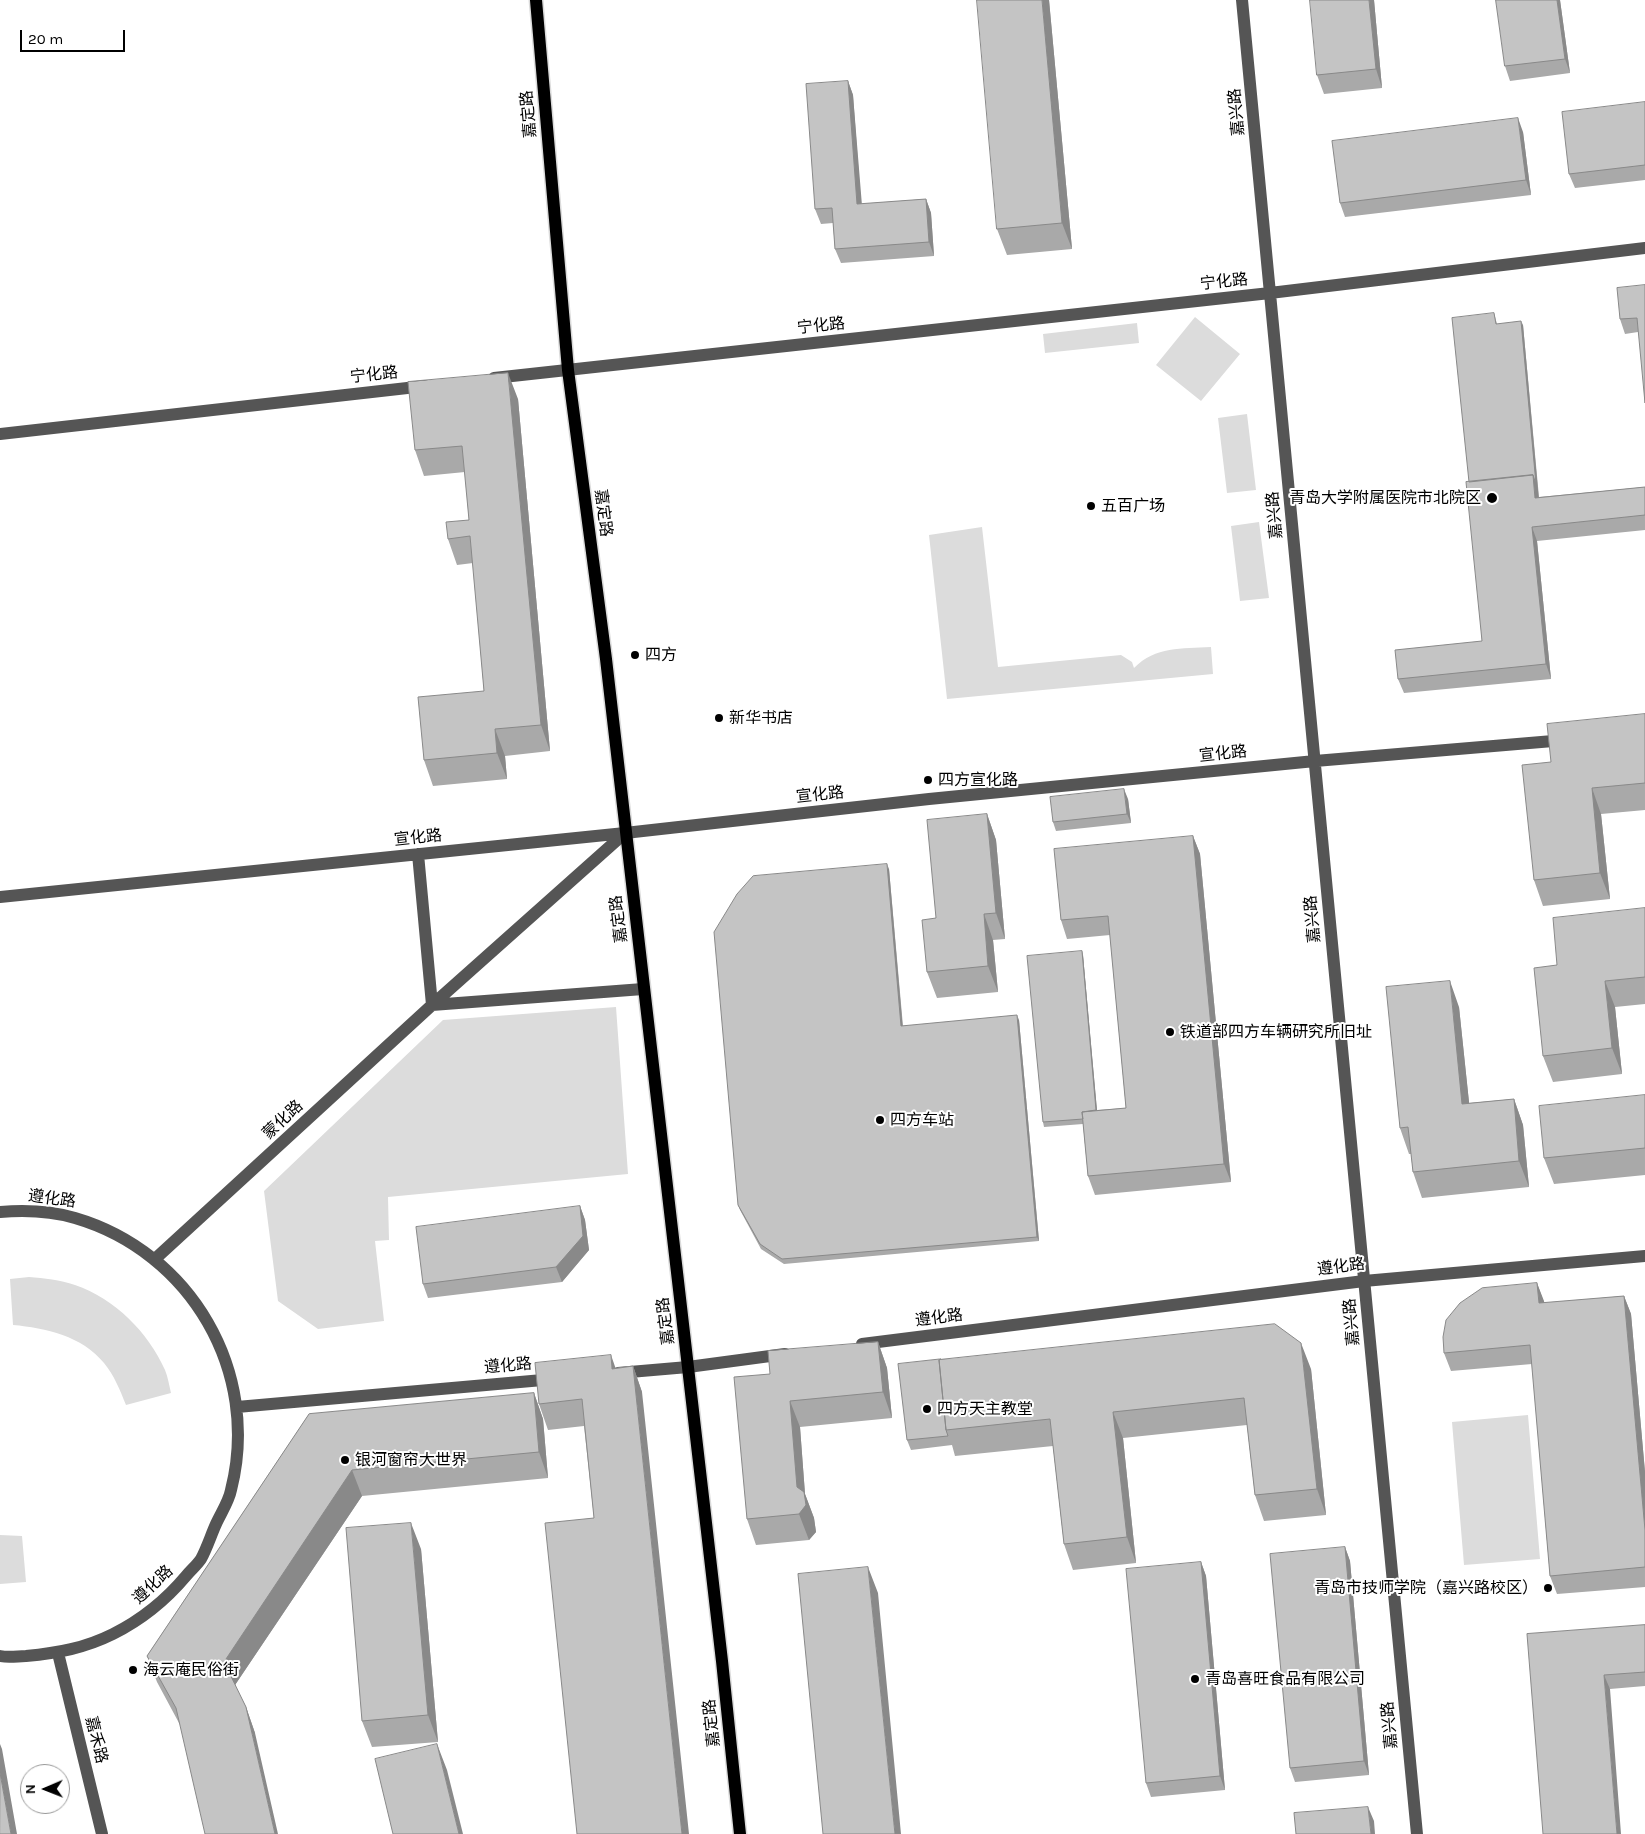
<!DOCTYPE html>
<meta charset="utf-8">
<style>
body{margin:0}
#map{position:relative;width:1645px;height:1834px;overflow:hidden;background:#fff;font-family:Karla,sans-serif}
canvas{display:block}
.north{position:absolute;left:20px;top:1764px;width:50px;height:50px;box-sizing:border-box;background:#fff;border:1px solid #999;border-radius:50%;rotate:269deg;font-size:14px;font-weight:700;line-height:20px;text-align:center;color:#000}
.north::after{content:'';display:block;margin:auto;width:18px;height:22px;background:#000;clip-path:polygon(50% 0,100% 100%,50% 72%,0 100%)}
.scale{position:absolute;left:20px;top:30px;width:105px;height:22px;box-sizing:border-box;border:2px solid #000;border-top:0;padding-left:6px;font-size:15px;line-height:18px;white-space:nowrap;color:#000;-webkit-text-stroke:4px #fff;paint-order:stroke}
</style>
<div id="map">
<canvas width="1645" height="1834"></canvas>
<div class="north">N</div>
<div class="scale">20 m</div>
</div>
<script>
const g = document.querySelector('canvas').getContext('2d');
g.lineJoin = 'round';
function fill(path, color) { g.fillStyle = color; g.fill(path, 'evenodd'); }
function stroke(path, color, width, dash) { g.strokeStyle = color; g.lineWidth = width; g.lineCap = dash ? 'butt' : 'round'; g.setLineDash(dash || []); g.stroke(path); }
function drawText(font, color, halo, rows, align = 'center') {
  g.font = font + ' Karla,"Noto Sans SC",sans-serif'; g.lineWidth = 4; g.setLineDash([]); g.textBaseline = 'middle'; g.strokeStyle = halo; g.fillStyle = color; for (const [text, x, y, turn = 0] of rows) {
    g.save(); g.translate(x, y); g.rotate((+turn || 0) * Math.PI / 180); g.textAlign = isNaN(turn) ? turn : align; if (halo) g.strokeText(text, 0, 0); g.fillText(text, 0, 0); g.restore();
  }
}
fill(new Path2D(`
 M1195 317 1240 354 1201 401 1156 365Z
 M1137 323 1139 343 1045 353 1043 334Z
 M1247 414 1256 490 1227 493 1218 418Z
 M1259 522 1269 598 1240 601 1231 526Z
 M982 527 998 667 1121 655 1132 662 1134 668C1156 646 1181 649 1211 647L1213 674 947 699 929 535Z
 M616 1007 628 1174 388 1197 389 1240 375 1241 384 1321 318 1329 278 1301 264 1191 443 1020Z
 M29 1277C44 1278 60 1280 75 1285 115 1299 148 1332 165 1370 168 1377 169 1385 171 1393L126 1405C120 1390 114 1375 104 1363 82 1336 46 1328 13 1325L10 1279Z
 M1528 1415 1540 1559 1464 1565 1452 1422Z
 M0 1535 22 1536 26 1582 0 1584Z`), '#dcdcdc');
const major = new Path2D(`
 M536 0 568 370 606 659 722 1661 740 1834`);
stroke(major, '#dbdbdb', 15);
stroke(new Path2D(`
 M1242 0 1417 1834
 M494 378 1270 293 1645 248
 M0 434 425 386
 M418 854 432 1005
 M0 897 625 833 929 799 1315 761 1565 740
 M432 1005 643 989
 M0 1212C24 1210 51 1211 75 1218 191 1252 261 1372 231 1490 229 1501 221 1513 216 1524 211 1535 207 1548 201 1559 197 1565 191 1570 186 1576 165 1601 143 1619 113 1634 85 1648 58 1653 26 1656 18 1656 9 1658 0 1656
 M155 1259 432 1005 625 833
 M862 1344 1364 1281 1645 1256
 M618 1373 688 1367 785 1354
 M237 1407 554 1379
 M58 1653 102 1834`), '#555', 12);
stroke(major, '#000', 12);
fill(new Path2D(`
 M1049 0 1072 249 1007 255 997 229Z
 M1374 0 1382 88 1324 94 1317 75Z
 M1496 0H1560L1570 73 1510 81 1505 66Z
 M848 81 853 95 861 204 926 199 931 213 934 256 841 263 835 249 833 223 821 224 815 209Z
 M1645 102V180L1575 188 1569 174Z
 M1523 132 1531 195 1345 217 1340 203Z
 M1645 285 1638 332 1625 334 1620 319Z
 M1494 313 1497 324 1523 325 1539 497 1645 487V530L1537 541 1551 679 1404 693 1398 679 1482 641 1469 482Z
 M518 399 550 751 505 756 507 779 433 786 424 760 484 691 473 563 457 565 448 539 469 520 465 472 424 476 415 450Z
 M1645 714V810L1601 814 1610 899 1543 906 1534 880 1551 762Z
 M1128 799 1131 823 1056 831 1053 822Z
 M987 814 996 840 1005 939 993 940 998 992 937 998 927 972 936 918Z
 M1193 836 1200 854 1231 1182 1095 1195 1088 1176 1083 1124 1044 1127 1043 1122 1082 951 1083 955 1097 1110 1126 1108 1110 935 1067 939 1061 920Z
 M889 869 903 1026 1019 1020 1039 1241 784 1264 761 1249 740 1210 738 1205Z
 M1645 908V1004L1615 1007 1622 1074 1553 1082 1543 1056 1557 965Z
 M1459 1007 1469 1103 1514 1099 1523 1125 1529 1187 1422 1198 1413 1172 1411 1154H1409L1400 1128Z
 M1645 1095V1175L1554 1184 1544 1158Z
 M580 1206 585 1220 589 1250 562 1282 428 1298 423 1284Z
 M1537 1283 1544 1303 1624 1296 1631 1314 1645 1472V1587L1557 1594 1550 1576 1532 1364 1451 1371 1444 1353Z
 M878 1342 887 1368 892 1418 800 1427 805 1494 814 1518 816 1532 809 1540 756 1545 747 1519 770 1374Z
 M941 1359 1311 1369 1326 1515 1264 1521 1255 1495 1247 1425 1123 1438 1136 1563 1073 1570 1064 1544 1053 1446 955 1456 952 1445 911 1450 907 1440Z
 M633 1366 642 1392 594 1518 584 1426 548 1430 539 1404 615 1368Z
 M534 1393 543 1419 548 1478 362 1496 235 1685 246 1707 255 1733 179 1723 157 1682 147 1656 309 1414Z
 M1345 1547 1350 1561 1369 1775 1295 1782 1290 1768Z
 M421 1549 438 1742 372 1747 362 1721Z
 M1201 1562 1206 1576 1225 1790 1151 1797 1146 1783Z
 M1645 1625V1686L1610 1689 1527 1634Z`), '#a9a9a9');
fill(new Path2D(`
 M1042 0H1049L1072 249 1062 223Z
 M1369 0H1374L1382 88 1376 69Z
 M1557 0H1560L1570 73 1565 59Z
 M848 81 853 95 863 218 857 204Z
 M1518 118 1523 132 1531 195 1526 180Z
 M926 199 931 213 934 256 929 242Z
 M1521 321 1523 325 1540 512 1535 498Z
 M508 373 518 399 550 751 541 725Z
 M1532 527 1537 541 1551 679 1546 664Z
 M495 729 505 756 507 779 497 753Z
 M1592 788 1601 814 1610 899 1600 873Z
 M1124 789 1128 799 1131 823 1127 814Z
 M987 814 996 840 1005 939 996 913Z
 M1193 836 1200 854 1231 1182 1224 1164Z
 M887 864 889 869 903 1031 901 1026Z
 M984 914 993 940 998 992 988 966Z
 M1082 951 1083 955 1098 1122 1096 1118Z
 M1450 981 1459 1007 1472 1130 1462 1104Z
 M1605 981 1615 1007 1622 1074 1612 1048Z
 M1017 1015 1019 1020 1039 1241 1037 1237Z
 M1514 1099 1523 1125 1529 1187 1519 1161Z
 M580 1206 585 1220 589 1250 562 1282 556 1267Z
 M1537 1283 1544 1301 1546 1322 1539 1303Z
 M1624 1296 1631 1314 1645 1472V1530Z
 M878 1342 887 1368 892 1418 883 1392Z
 M1301 1343 1311 1369 1326 1515 1317 1489Z
 M611 1355 620 1381 612 1369Z
 M633 1366 642 1392 689 1834H682Z
 M534 1393 543 1419 548 1478 539 1452Z
 M790 1401 800 1427 805 1494 814 1518 816 1532 809 1540 799 1514Z
 M1113 1412 1123 1438 1136 1563 1127 1537Z
 M352 1470 362 1496 233 1688 224 1662Z
 M411 1523 421 1549 438 1742 428 1715Z
 M1345 1547 1350 1561 1369 1775 1364 1761Z
 M1201 1562 1206 1576 1225 1790 1220 1776Z
 M868 1567 878 1593 901 1834H895Z
 M1604 1675 1610 1689 1621 1834H1617Z
 M246 1707 255 1733 278 1834H275Z
 M0 1744 2 1749 17 1834H11L0 1773Z
 M437 1744 447 1770 463 1834H459Z
 M1368 1807 1374 1821 1375 1834H1371Z`), '#898989');
const building = new Path2D(`
 M977 0H1042L1062 223 997 229Z
 M1310 0H1369L1376 69 1317 75Z
 M1496 0H1557L1565 59 1505 66Z
 M848 81 857 204 926 199 929 242 835 249 832 208 815 209 806 84Z
 M1645 102V165L1569 174 1562 112Z
 M1518 118 1526 180 1340 203 1332 141Z
 M1645 285V403L1637 318 1620 319 1617 288Z
 M1494 313 1496 324 1521 321 1536 484 1533 475 1469 482 1452 318Z
 M508 373 541 725 495 729 497 753 424 760 418 697 484 691 470 536 448 539 446 522 469 520 462 446 415 450 408 382Z
 M1533 475 1535 498 1645 487V515L1532 527 1546 664 1398 679 1395 650 1482 641 1466 482Z
 M1645 714V783L1592 788 1600 873 1534 880 1522 765 1551 762 1547 724Z
 M1124 789 1127 814 1053 822 1050 797Z
 M987 814 996 913 984 914 988 966 927 972 922 920 936 918 927 820Z
 M1193 836 1224 1164 1088 1176 1082 1112 1126 1108 1108 916 1061 920 1054 849Z
 M887 864 901 1026 1017 1015 1037 1237 782 1259 760 1244 738 1205 714 932 737 894 753 876Z
 M1645 908V977L1605 981 1612 1048 1543 1056 1534 968 1557 965 1553 918Z
 M1082 951 1096 1110 1082 1112 1083 1119 1043 1122 1027 956Z
 M1450 981 1462 1104 1514 1099 1519 1161 1413 1172 1408 1127 1400 1128 1386 987Z
 M1645 1095V1148L1544 1158 1539 1106Z
 M580 1206 583 1236 556 1267 423 1284 416 1227Z
 M1537 1283 1539 1303 1624 1296 1645 1530V1567L1550 1576 1530 1345 1444 1353 1443 1337 1446 1320 1460 1303 1482 1288Z
 M1275 1324 1301 1343 1317 1489 1255 1495 1244 1398 1113 1412 1127 1537 1064 1544 1050 1419 946 1430 939 1360Z
 M878 1342 883 1392 790 1401 797 1487 804 1492 806 1505 799 1514 747 1519 734 1377 770 1374 768 1351Z
 M611 1355 612 1369 633 1366 682 1834H577L545 1523 594 1518 582 1399 539 1404 535 1363Z
 M940 1359H941L939 1360 946 1430 948 1436 907 1440 898 1364Z
 M534 1393 539 1452 352 1470 224 1662 246 1707 275 1834H205L176 1708 147 1656 309 1414Z
 M411 1523 428 1715 362 1721 346 1528Z
 M1345 1547 1364 1761 1290 1768 1270 1554Z
 M1201 1562 1220 1776 1146 1783 1126 1569Z
 M868 1567 895 1834H823L798 1574Z
 M1645 1625V1672L1604 1675 1617 1834H1543L1527 1634Z
 M437 1744 459 1834H393L375 1759Z
 M0 1773 11 1834H0Z
 M1368 1807 1371 1834H1296L1294 1813Z`);
fill(building, '#c4c4c4');
stroke(building, '#898989', 1);
for (const [x, y, r, color] of [
 [1492,498,6,"#000"],
 [1091,506,5,"#000"],
 [635,655,5,"#000"],
 [719,718,5,"#000"],
 [928,780,5,"#000"],
 [1170,1032,5,"#000"],
 [880,1120,5,"#000"],
 [927,1409,5,"#000"],
 [345,1460,5,"#000"],
 [1548,1588,5,"#000"],
 [133,1670,5,"#000"],
 [1195,1679,5,"#000"]
]) { const dot = new Path2D(); dot.arc(x, y, r, 0, 2 * Math.PI); g.fillStyle = color; g.fill(dot); stroke(dot, '#fff', 2); }
drawText('16px', '#000', '#fff', [
 ["嘉兴路",1237,112,-95],
 ["嘉定路",529,114,-95],
 ["宁化路",1224,282,-6],
 ["宁化路",821,326,-6],
 ["宁化路",374,375,-6],
 ["嘉定路",603,513,83],
 ["嘉兴路",1275,515,-95],
 ["宣化路",1223,754,-6],
 ["宣化路",820,795,-6],
 ["宣化路",418,838,-6],
 ["嘉定路",619,919,-97],
 ["嘉兴路",1313,919,-95],
 ["蒙化路",283,1120,-43],
 ["遵化路",52,1199,8],
 ["遵化路",1341,1267,-7],
 ["遵化路",939,1318,-7],
 ["嘉定路",666,1321,-97],
 ["嘉兴路",1352,1322,-95],
 ["遵化路",508,1366,-5],
 ["遵化路",153,1585,-43],
 ["嘉定路",712,1723,-96],
 ["嘉兴路",1390,1725,-95],
 ["嘉禾路",96,1740,76]
]);
drawText('16px', '#000', '#fff', [
 ["青岛大学附属医院市北院区",1481,498,"right"],
 ["五百广场",1101,506],
 ["四方",645,655],
 ["新华书店",729,718],
 ["四方宣化路",938,780],
 ["铁道部四方车辆研究所旧址",1180,1032],
 ["四方车站",890,1120],
 ["四方天主教堂",937,1409],
 ["银河窗帘大世界",355,1460],
 ["青岛市技师学院（嘉兴路校区）",1538,1588,"right"],
 ["海云庵民俗街",143,1670],
 ["青岛喜旺食品有限公司",1205,1679]
], 'left');
</script>
